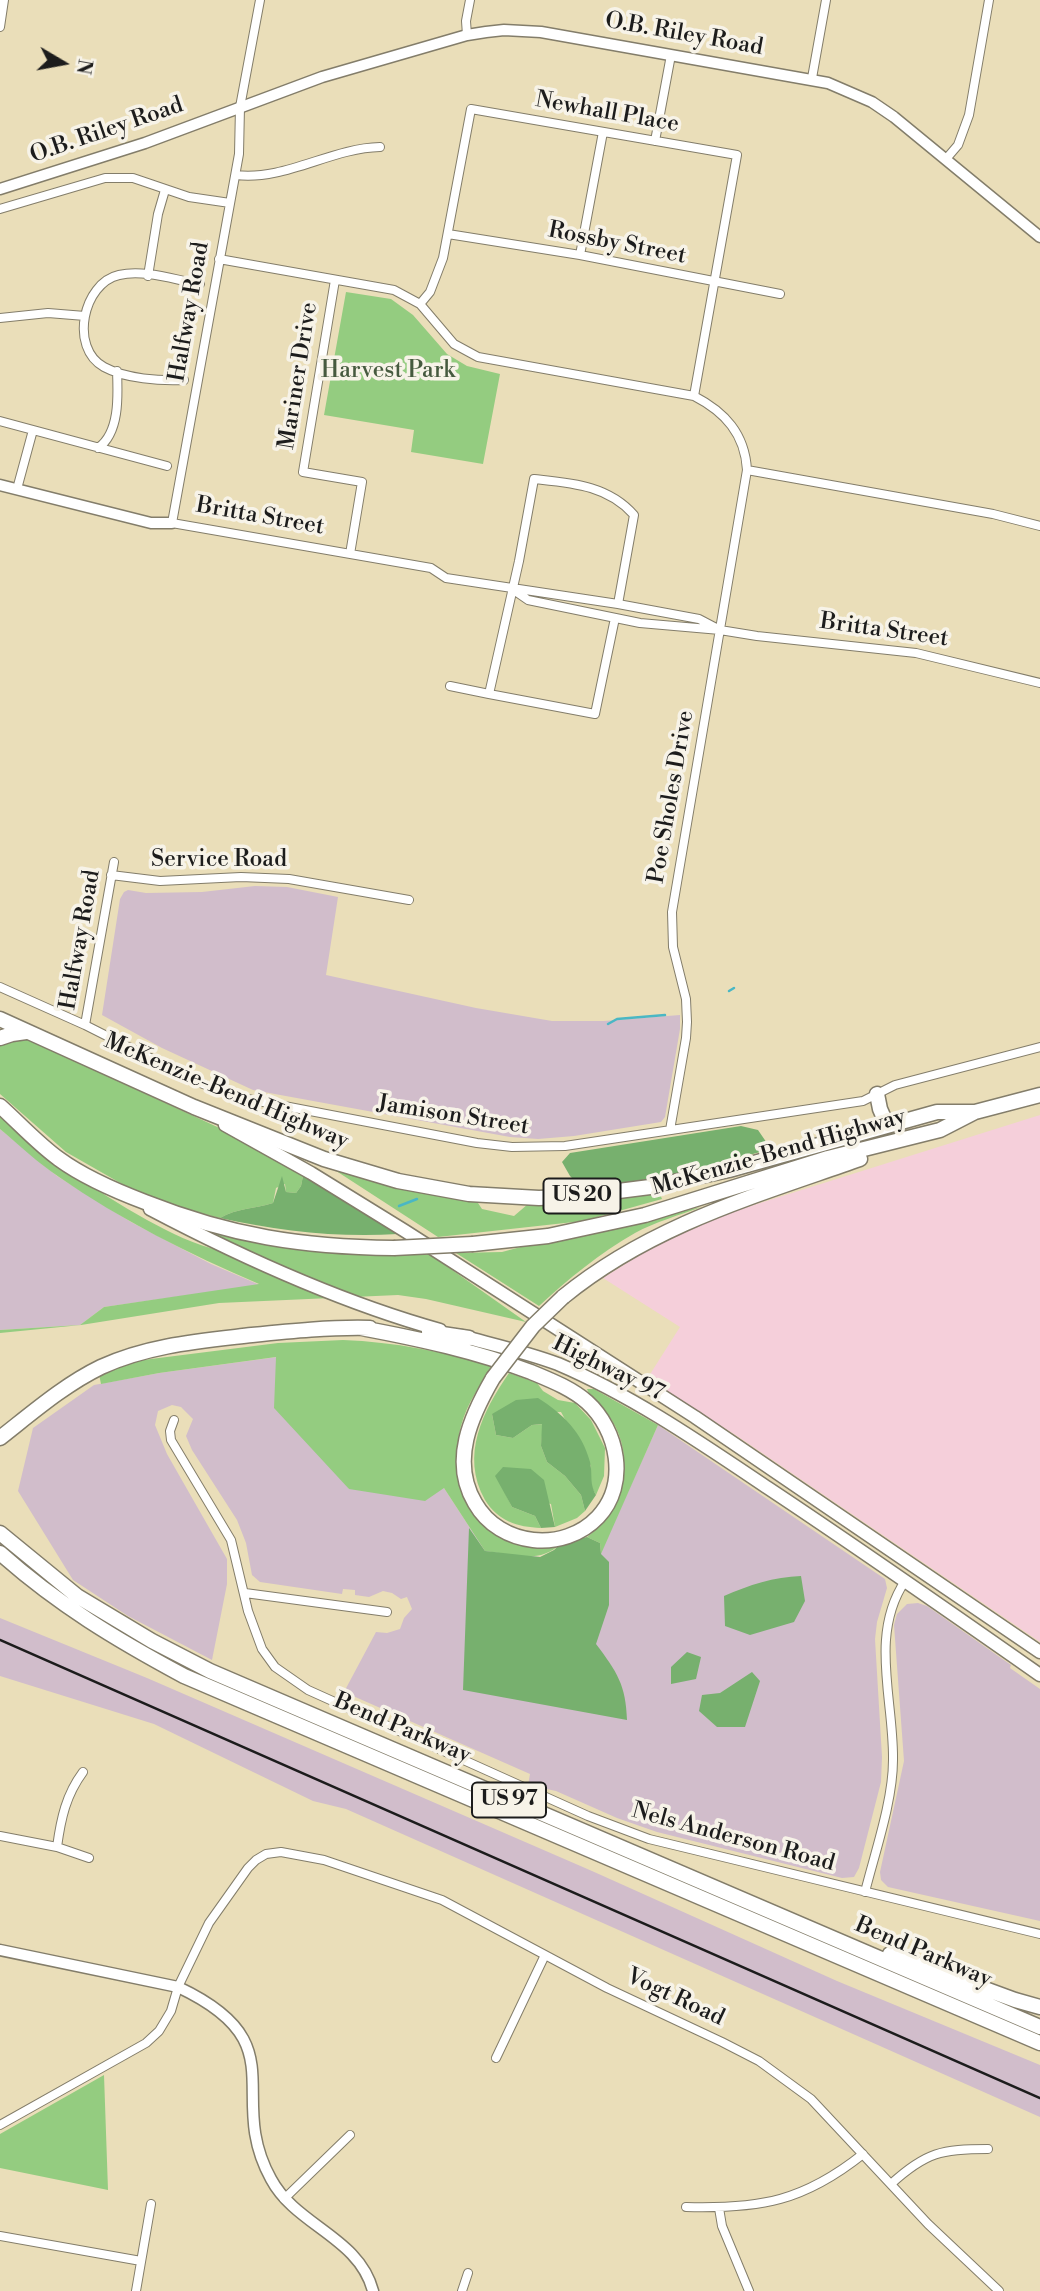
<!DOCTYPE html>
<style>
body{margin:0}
#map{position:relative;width:1040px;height:2291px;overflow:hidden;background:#eadeb9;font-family:"Libre Bodoni",serif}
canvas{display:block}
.north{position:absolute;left:28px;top:28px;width:70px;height:70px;-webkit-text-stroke:5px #f7f3e8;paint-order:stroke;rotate:100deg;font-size:19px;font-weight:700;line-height:28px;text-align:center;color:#1c1c1c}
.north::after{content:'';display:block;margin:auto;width:24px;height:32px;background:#1c1c1c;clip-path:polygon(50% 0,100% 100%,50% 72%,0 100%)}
</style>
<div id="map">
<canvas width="1040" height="2291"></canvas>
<div class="north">N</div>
</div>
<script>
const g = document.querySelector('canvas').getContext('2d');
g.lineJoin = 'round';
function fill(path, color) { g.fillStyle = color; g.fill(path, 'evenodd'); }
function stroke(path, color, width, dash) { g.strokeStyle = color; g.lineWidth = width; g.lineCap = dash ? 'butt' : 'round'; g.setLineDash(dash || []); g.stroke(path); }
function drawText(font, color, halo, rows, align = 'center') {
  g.font = font + ' "Libre Bodoni",serif'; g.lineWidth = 7; g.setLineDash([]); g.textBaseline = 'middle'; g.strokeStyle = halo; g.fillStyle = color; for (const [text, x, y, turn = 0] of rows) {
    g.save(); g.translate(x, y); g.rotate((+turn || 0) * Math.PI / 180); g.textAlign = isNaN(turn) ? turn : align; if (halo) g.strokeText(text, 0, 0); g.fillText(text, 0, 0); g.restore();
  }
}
fill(new Path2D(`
 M1040 1115V1642L737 1436 647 1379 680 1327 603 1278 684 1227Z`), '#f5cfda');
fill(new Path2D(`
 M255 886 287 887 338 897 326 975 476 1008 552 1021H604L680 1015V1029L665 1117 661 1122 574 1136 538 1139 510 1137 253 1090 162 1048 102 1015 120 899 124 892 128 890 146 893 202 892Z
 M0 1129 57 1176 131 1222 211 1264 260 1285 104 1307 80 1325 0 1330Z
 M277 1357 349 1489 444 1488 485 1551 596 1563 658 1425 885 1579 887 1588 877 1622 875 1639 882 1757 881 1782 859 1868 854 1877 842 1878 657 1832 617 1818 556 1791 528 1785 530 1774 344 1692 376 1632 387 1633 400 1629 404 1618 412 1609 407 1597 401 1599 392 1593 383 1591 369 1597 355 1595V1590L343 1589 342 1594 260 1582 252 1575 246 1543 237 1520 192 1450 186 1436 193 1419 181 1407 172 1405 158 1411 155 1425 167 1454 227 1559V1584L212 1660 128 1616 73 1580 18 1491 33 1428 94 1385 159 1373Z
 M918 1603 927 1606 1011 1665 1010 1668 1040 1689V1921L888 1887 881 1880 880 1872 904 1761 894 1625 897 1614 907 1604Z
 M0 1618 147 1678 592 1871 837 1981 1040 2065V2117L346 1809 313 1801 154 1724 0 1676Z`), '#d1bdcb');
fill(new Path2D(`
 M346 292 391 299 413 315 447 354 467 366 500 374 483 464 411 452 414 430 324 415Z
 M23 1037 226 1131 304 1171 301 1186 296 1193 286 1192 285 1184 276 1188 273 1203C254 1209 237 1208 220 1218L176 1207 129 1188 66 1152 0 1094V1046L11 1038Z
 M0 1117C47 1155 94 1191 147 1220 171 1233 195 1245 222 1251L171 1222 222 1233 421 1248 526 1322 426 1299 398 1295 219 1303 81 1325 0 1333V1330L80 1325 104 1307 259 1284C189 1254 121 1220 59 1177 38 1163 19 1145 0 1129Z
 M327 1165 476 1200 482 1209 514 1216 528 1204H579L652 1193 660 1194 662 1199 583 1221 438 1237Z
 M701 1207C680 1215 655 1222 635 1233 600 1253 568 1279 539 1306L456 1253 502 1252 562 1236Z
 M343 1340C395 1342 443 1352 494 1365 480 1384 467 1404 461 1426 448 1473 468 1531 518 1544 533 1548 546 1545 561 1543 541 1565 511 1554 485 1551L444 1488 425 1501 349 1489 274 1408 276 1357 159 1373 101 1384 99 1374 135 1361 278 1343Z
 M509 1373 537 1383 543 1391 558 1400 575 1403 591 1420 605 1448 604 1476 596 1495 590 1485 591 1466 561 1412 492 1414 496 1435 513 1438 532 1425 543 1424 541 1446 547 1462 565 1476 581 1495 585 1511 577 1518 555 1527 551 1504 505 1493 512 1507 535 1516 541 1528C517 1527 498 1521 485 1500 460 1455 483 1411 509 1373Z
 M587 1389H594L658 1425 601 1554 600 1543 587 1537C624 1511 636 1457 611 1419 604 1408 591 1402 587 1389Z
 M104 2075 108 2190 0 2168V2134Z`), '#94cc80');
fill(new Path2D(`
 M741 1126 758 1130 771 1149C708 1166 645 1185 580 1186L570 1176 562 1162 570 1153Z
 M304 1171 398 1234C339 1238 278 1231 220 1218 237 1208 254 1209 273 1203L282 1176 286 1192 296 1193 301 1186Z
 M538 1398C563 1414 582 1432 590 1462 593 1476 589 1482 596 1495L585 1511 581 1495 565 1476 547 1462 541 1446 542 1424 532 1425 513 1438 496 1435 492 1414 516 1400Z
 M503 1467 531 1469 544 1480 555 1527 541 1528 535 1516 512 1507 495 1476Z
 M469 1528 485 1551 540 1557 554 1550 561 1543 587 1537 600 1543 601 1554 609 1562V1605L596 1644C617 1672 626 1685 627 1720L463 1690Z
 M801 1576 805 1601 794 1622 750 1635 725 1626 724 1596C749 1585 774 1577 801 1576Z
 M687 1652 701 1657 696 1679 671 1684V1667Z
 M752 1672 760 1681 745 1727H717L699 1711 702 1695 720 1693Z`), '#77b06e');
stroke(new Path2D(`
 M729 991 734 988
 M608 1024 617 1019 665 1015
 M399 1206 417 1199`), '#4ab7c4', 2.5);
const street = new Path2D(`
 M260 0 240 107 239 154 172 523 431 568 446 578 618 604 699 619 720 630
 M0 27 4 0
 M467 35 466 21 470 0
 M812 78 826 0
 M655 141 671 55
 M946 159 958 145 969 115 989 0
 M236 175C285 181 331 148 380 147
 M0 209 105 178H133L189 197 230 203
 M448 234 580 255 780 294
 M580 255 603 132
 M219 259 394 290 420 304 454 344 478 357 694 396C725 412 745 434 747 470L993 514 1040 526
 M148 276 158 214 165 190
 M335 280 303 472 362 482 350 554
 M420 304 430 292 443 258 471 109 737 155 694 396
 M0 318 48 313 85 316
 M184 380C160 381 126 379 104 367 69 348 83 283 119 275 144 269 175 280 200 284
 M0 421 167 466
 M98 448C120 433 118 395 117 371
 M17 489 33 430
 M515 591 528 600 640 623 720 630 757 636 916 653 1040 683
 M615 618 595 714 489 694 519 561 534 479C571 483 608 485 634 515L618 604
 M450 686 489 694
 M111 875 160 881 241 877 289 879 409 900
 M0 987 85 1025 198 1082 232 1096 477 1143 512 1147 565 1146 863 1101 895 1085 1040 1047
 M85 1025 114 862
 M670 1130 686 1038 687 1022 686 999 673 947 672 912 747 470
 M174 1420 170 1431 171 1440 231 1540 248 1611 262 1649 275 1667 308 1690 588 1816 649 1839 1040 1934
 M245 1593 387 1612
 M0 1836 57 1847 89 1858
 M57 1847C61 1818 66 1795 83 1772
 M865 1892C875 1852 893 1801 893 1760 894 1700 869 1635 905 1581
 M496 2058 545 1955
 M0 2125 146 2043 159 2031 171 2011 178 1987 209 1923 248 1868 256 1860 266 1854 281 1852 324 1860 442 1900 607 1988 722 2042 759 2061 811 2099 928 2224 999 2291
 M891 2184C926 2152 942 2149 988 2149
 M284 2199 350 2135
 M686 2207C761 2209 804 2201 863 2154
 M719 2208 722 2226 749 2291
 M0 2236 141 2261
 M136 2291 151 2204
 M462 2291 468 2273`);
const secondary = new Path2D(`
 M0 189 145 143 322 77 467 35 486 32 504 30 541 32 828 83 872 102 894 117 1040 237
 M0 485 151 523H172
 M0 1950 178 1987C299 2044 224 2094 271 2179 296 2226 359 2237 373 2291`);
const primary = new Path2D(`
 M225 1125 311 1173 405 1231 695 1417 1040 1652
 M150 1209C243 1258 340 1302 440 1330
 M461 1336C494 1345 526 1352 558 1364 633 1396 701 1443 768 1488 860 1549 950 1612 1040 1675`);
const highway = new Path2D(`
 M0 1019 194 1107 324 1159 398 1181 469 1194 539 1198 579 1196 650 1187 729 1170 937 1112H975
 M0 1038 12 1034 26 1032
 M877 1094 880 1109 887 1125
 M0 1106C19 1123 38 1144 59 1159 85 1178 116 1191 145 1202 231 1236 302 1247 394 1248
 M473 1244 548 1236 645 1215 828 1158 940 1130 975 1112 1040 1095
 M563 1297C651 1225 755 1196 860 1159
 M361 1328C420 1339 475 1351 531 1372 550 1380 571 1388 587 1402 618 1430 629 1484 598 1517 564 1553 500 1547 475 1503 450 1461 471 1416 493 1378
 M429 1332 469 1338
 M0 1438C32 1413 64 1385 101 1367 148 1345 201 1341 252 1335 291 1331 331 1327 370 1328
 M0 1533 77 1596 152 1641 210 1671 1040 2027
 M0 1553C57 1604 117 1640 184 1676L1040 2043
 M890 1954 1015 2000 1040 2007`);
stroke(street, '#837d6a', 10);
stroke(secondary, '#837d6a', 13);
stroke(primary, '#837d6a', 15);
stroke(highway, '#837d6a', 17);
stroke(street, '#fff', 8);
stroke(secondary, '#fff', 10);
stroke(primary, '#fff', 12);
stroke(highway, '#fff', 14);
stroke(new Path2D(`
 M0 1640 1040 2098`), '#1c1c1c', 2.5);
const highwayBridge = new Path2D(`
 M394 1248 473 1244
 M493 1378 533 1326 563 1297`);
stroke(highwayBridge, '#837d6a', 17, []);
stroke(highwayBridge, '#fff', 14);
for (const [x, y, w] of [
 [582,1196,77],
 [509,1800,74]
]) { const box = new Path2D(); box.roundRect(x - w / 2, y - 17.5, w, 35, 5); g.fillStyle = '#f7f3e8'; g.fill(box); stroke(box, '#1c1c1c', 2); }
drawText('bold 21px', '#1c1c1c', null, [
 ["US 20",582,1196],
 ["US 97",509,1800]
]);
drawText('23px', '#1c1c1c', '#f7f3e8', [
 ["O.B. Riley Road",684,35,10],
 ["Newhall Place",607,113,10],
 ["O.B. Riley Road",107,131,-19],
 ["Rossby Street",617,244,11],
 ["Halfway Road",190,312,-80],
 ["Mariner Drive",299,376,-81],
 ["Britta Street",260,517,10],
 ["Britta Street",884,631,8],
 ["Poe Sholes Drive",672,797,-80],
 ["Service Road",219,860],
 ["Halfway Road",81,940,-80],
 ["McKenzie-Bend Highway",226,1092,23],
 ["Jamison Street",453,1116,9],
 ["McKenzie-Bend Highway",779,1153,-16],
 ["Highway 97",608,1369,26],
 ["Bend Parkway",402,1729,23],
 ["Nels Anderson Road",733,1838,15],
 ["Bend Parkway",923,1953,23],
 ["Vogt Road",675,1998,25]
]);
drawText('23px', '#465a3f', '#f7f3e8', [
 ["Harvest Park",388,371]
]);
</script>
